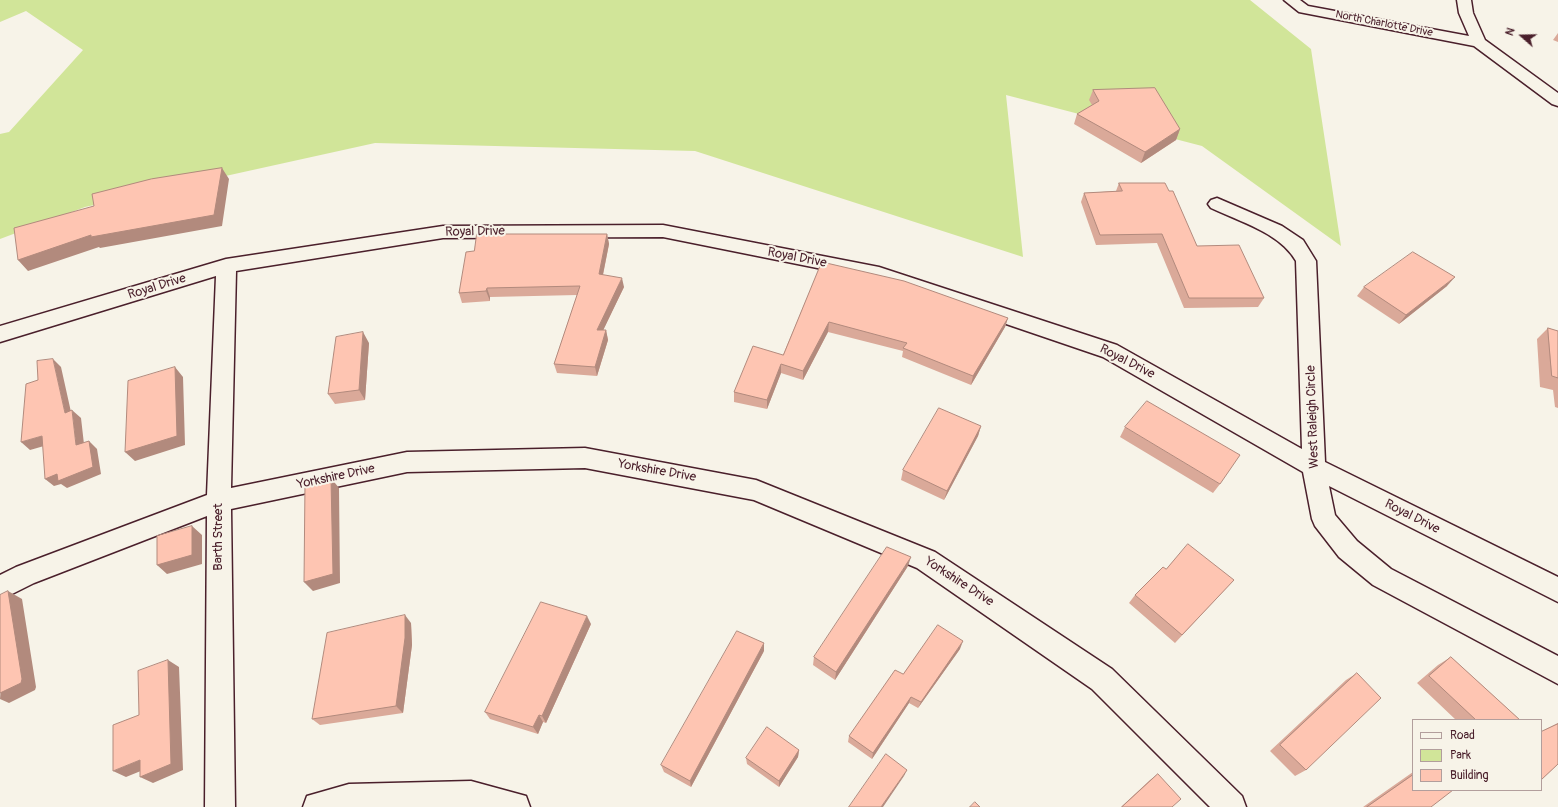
<!DOCTYPE html>
<style>
body{margin:0}
#map{position:relative;width:1558px;height:807px;overflow:hidden;background:#f7f3e8;font-family:Pangolin,sans-serif}
canvas{display:block}
.legend{position:absolute;left:1412px;top:719px;width:130px;height:72px;box-sizing:border-box;background:#f7f3e8;border:1px solid #b29e9c;margin:0;padding:5px 7px;list-style:none;font-size:12px;color:#4a1f2b}
.legend li{display:flex;align-items:center;gap:8px;height:20px}
.legend b{width:20px;border:1px solid #b29e9c}
.north{position:absolute;left:1502px;top:16px;width:40px;height:40px;-webkit-text-stroke:3px #f7f3e8;paint-order:stroke;rotate:290deg;font-size:11px;font-weight:700;line-height:16px;text-align:center;color:#4a1f2b}
.north::after{content:'';display:block;margin:auto;width:14px;height:18px;background:#4a1f2b;clip-path:polygon(50% 0,100% 100%,50% 72%,0 100%)}
</style>
<div id="map">
<canvas width="1558" height="807"></canvas>
<ul class="legend">
<li><b style="height:5px;background:#f7f3e8"></b>Road</li>
<li><b style="height:11px;background:#d1e599"></b>Park</li>
<li><b style="height:11px;background:#fec5b2"></b>Building</li>
</ul>
<div class="north">N</div>
</div>
<script>
const g = document.querySelector('canvas').getContext('2d');
g.lineJoin = 'round';
function fill(path, color) { g.fillStyle = color; g.fill(path, 'evenodd'); }
function stroke(path, color, width, dash) { g.strokeStyle = color; g.lineWidth = width; g.lineCap = dash ? 'butt' : 'round'; g.setLineDash(dash || []); g.stroke(path); }
function drawText(font, color, halo, rows, align = 'center') {
  g.font = font + ' Pangolin,sans-serif'; g.lineWidth = 4; g.setLineDash([]); g.textBaseline = 'middle'; g.strokeStyle = halo; g.fillStyle = color; for (const [text, x, y, turn = 0] of rows) {
    g.save(); g.translate(x, y); g.rotate((+turn || 0) * Math.PI / 180); g.textAlign = isNaN(turn) ? turn : align; if (halo) g.strokeText(text, 0, 0); g.fillText(text, 0, 0); g.restore();
  }
}
fill(new Path2D(`
 M0 0H1250L1311 49 1341 246 1202 146 1006 95 1023 257 695 151 375 143 85 207 0 239V134L9 132 83 50 26 11 0 22Z`), '#d1e599');
const minor = new Path2D(`
 M1284 0H1300L1308 6 1469 36 1459 13 1457 0H1471L1473 13 1485 40 1558 93V106L1552 104 1474 46 1304 13 1299 12Z
 M1217 198 1282 226 1303 240 1316 261 1325 462 1558 577V602L1329 486 1335 515 1357 541 1391 569 1558 656V684L1373 585 1339 557 1315 526 1312 519 1303 472 1103 357 877 280 663 237 443 238 236 271 231 488 407 452 585 448 756 480 935 552 1112 669 1242 796 1246 807H1210L1092 689 917 568 754 500 585 468 407 472 231 509 235 807H205L207 516 34 583 0 600V575L16 567 207 495 216 276 0 342V326L226 259 443 226 663 225 879 267 1117 345 1302 449 1296 261C1279 232 1240 222 1211 208L1208 204 1211 200Z
 M471 781 526 796 530 807H303L307 796 349 784Z`);
stroke(minor, '#4a1f2b', 3);
fill(minor, '#f7f3e8');
fill(new Path2D(`
 M1558 33V42L1553 40Z
 M1093 90 1180 129 1176 140 1141 163 1074 124 1077 114 1092 105 1089 100Z
 M1119 183 1169 191 1197 246 1264 298 1258 307 1184 308 1157 243 1096 245 1081 202 1084 193 1116 191Z
 M607 234 609 244 603 275 624 287 603 330H606L608 340 597 376 557 373 554 364 577 295 490 297V301L462 303 459 293 474 251Z
 M822 262 1008 318 1005 327 971 385 902 357 903 351 828 332 803 380 781 373 767 409 734 402V392L783 355Z
 M1447 286 1399 324 1357 296 1364 287Z
 M1548 328 1558 331V408L1555 407 1553 390 1540 387 1537 339Z
 M369 343 365 400 335 404 328 394Z
 M981 426 978 436 944 500 901 480 903 470Z
 M1125 427 1220 484 1213 493 1120 437Z
 M908 566 835 680 813 665 814 657Z
 M1166 569 1234 580 1175 643 1129 603 1135 595Z
 M411 623 412 645 403 713 320 725 312 719Z
 M591 624 546 723 543 722 538 734 490 719 485 712Z
 M960 649 918 708 909 703 872 759 848 742 849 736 903 674Z
 M764 651 691 787 664 772 661 765Z
 M1451 657 1520 720H1456L1417 683 1438 665Z
 M1357 673 1306 770 1295 776 1270 751 1346 680Z
 M1558 723V764L1541 780V732Z
 M799 750 798 757 779 787 747 764 746 758Z
 M1413 772V790L1431 807H1363Z
 M1158 774 1172 807H1121L1150 780Z`), '#daa999');
fill(new Path2D(`
 M1180 129 1176 140 1141 163 1145 152Z
 M222 168 229 179 222 226 100 248 99 247 28 271 18 260Z
 M607 234 609 244 601 284 599 274Z
 M1455 277 1447 286 1399 324 1406 315Z
 M622 278 624 287 599 339 597 330Z
 M487 288 490 297V301L486 291Z
 M1008 318 1005 327 971 385 973 376Z
 M829 322 828 332 803 380V371Z
 M606 330 608 340 597 376 595 367Z
 M363 332 369 343 365 400 359 390Z
 M53 359 61 367 73 421 65 413Z
 M781 364V373L767 409V400Z
 M175 367 183 377 185 445 135 461 125 452Z
 M72 410 81 418 85 453 76 445Z
 M981 426 978 436 944 500 947 491Z
 M42 436 51 444 30 450 21 442Z
 M89 441 97 449 101 474 67 488 61 484 54 486 45 479Z
 M331 478 339 488 340 583 313 591 304 582Z
 M192 526 202 535V564L167 574 157 565Z
 M911 557 908 566 835 680 836 672Z
 M8 591 22 599 36 687 35 690 9 703 0 699Z
 M405 615 411 623 412 645 403 713 396 706Z
 M587 616 591 624 546 723 542 716Z
 M963 641 960 649 918 708 921 702Z
 M764 643V651L691 787 690 781Z
 M168 660 179 667 183 770 153 783 140 777Z
 M911 697 909 703 872 759 873 753Z
 M539 715 543 722 538 734 533 727Z
 M799 750 798 757 779 787V781Z
 M140 760 153 766 126 777 113 771Z
 M907 770 904 776 883 807H881Z`), '#b28a7d');
const building = new Path2D(`
 M1155 88 1180 129 1145 152 1077 114 1099 101 1093 90Z
 M222 168 214 215 91 237V235L18 260 14 228 94 206 92 194 151 179Z
 M1119 183H1165L1169 191H1173L1197 246 1239 245 1264 298H1189L1162 234 1100 235 1084 193 1122 191Z
 M477 234H607L599 274 622 278 597 330H606L595 367 554 364 580 286 487 288 486 291 459 293 466 252 474 251Z
 M1413 252 1455 277 1406 315 1364 287Z
 M822 262 904 281 1008 318 973 376 903 348 907 343 829 322 803 371 781 364 767 400 734 392 753 346 783 355Z
 M1548 328 1558 331V378L1552 376Z
 M363 332 359 390 328 394 336 337Z
 M53 359 65 413 72 410 76 445 89 441 93 467 58 481 57 474 45 479 42 436 21 442 26 384 38 380 37 361Z
 M175 367 177 436 125 452 128 381Z
 M1147 401 1240 455 1220 484 1125 427Z
 M939 408 981 426 947 491 903 470Z
 M331 478 333 574 304 582 305 484Z
 M192 526V555L157 565V536Z
 M1188 544 1234 580 1182 635 1135 595 1163 567 1166 569Z
 M887 547 911 557 836 672 814 657Z
 M8 591 22 679 21 683 0 693V595Z
 M541 602 587 616 542 716 539 715 533 727 485 712Z
 M405 615V638L396 706 312 719 327 633Z
 M938 625 963 641 921 702 911 697 873 753 849 736 895 670 903 674Z
 M737 631 764 643 690 781 661 765Z
 M1451 657 1520 720H1476L1429 676Z
 M168 660 171 764 140 777V760L113 771V725L139 715 138 671Z
 M1357 673 1381 698 1306 770 1280 745Z
 M1558 724V764L1541 780V732Z
 M767 727 799 750 779 781 746 758Z
 M886 754 907 770 881 807H849Z
 M1158 774 1181 799 1172 807H1122Z
 M1413 775V790H1453L1431 807H1367Z
 M975 802 980 807H970Z`);
fill(building, '#fec5b2');
stroke(building, '#b28a7d', 1);
drawText('11px', '#4a1f2b', '#f7f3e8', [
 ["North Charlotte Drive",1384,24,11]
]);
drawText('13px', '#4a1f2b', '#f7f3e8', [
 ["Royal Drive",475,232,-1],
 ["Royal Drive",797,258,11],
 ["Royal Drive",157,287,-17],
 ["Royal Drive",1127,362,27],
 ["West Raleigh Circle",1313,417,-92],
 ["Yorkshire Drive",657,471,10],
 ["Yorkshire Drive",336,477,-12],
 ["Royal Drive",1412,517,27],
 ["Barth Street",219,537,-90],
 ["Yorkshire Drive",959,582,33]
]);
</script>
